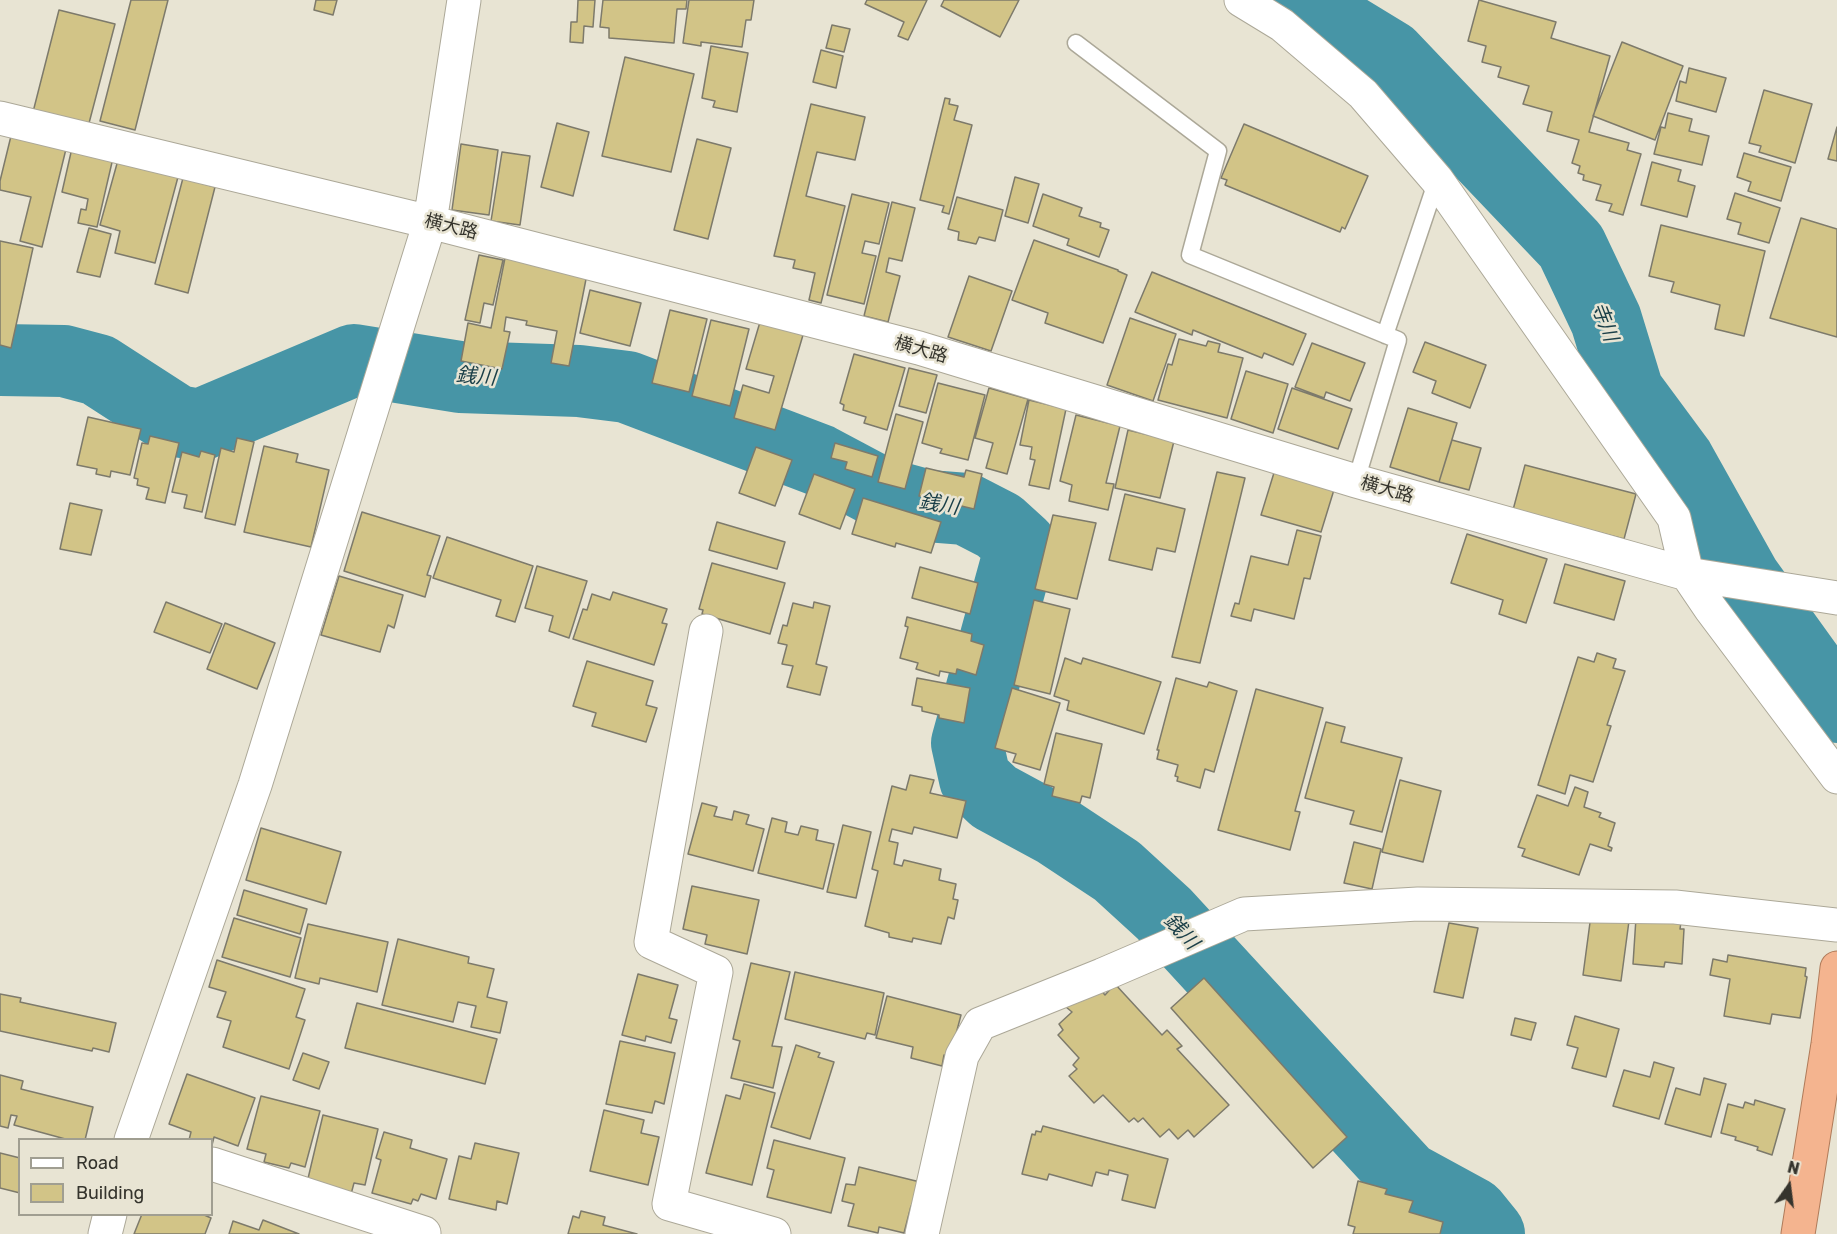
<!DOCTYPE html>
<meta charset="utf-8">
<style>
body{margin:0}
#map{position:relative;width:1837px;height:1234px;overflow:hidden;background:#e8e4d3;font-family:Rubik,sans-serif}
canvas{display:block}
.legend{position:absolute;left:18px;top:1138px;width:195px;height:78px;box-sizing:border-box;background:#e8e4d3;border:2px solid #a09e91;margin:0;padding:8px 10px;list-style:none;font-size:18px;color:#35342d}
.legend li{display:flex;align-items:center;gap:12px;height:30px}
.legend b{width:30px;border:2px solid #a09e91}
.north{position:absolute;left:1759px;top:1156px;width:60px;height:60px;-webkit-text-stroke:4px #e8e4d3;paint-order:stroke;rotate:14deg;font-size:16px;font-weight:700;line-height:24px;text-align:center;color:#35342d}
.north::after{content:'';display:block;margin:auto;width:21px;height:27px;background:#35342d;clip-path:polygon(50% 0,100% 100%,50% 72%,0 100%)}
</style>
<div id="map">
<canvas width="1837" height="1234"></canvas>
<ul class="legend">
<li><b style="height:8px;background:#fff"></b>Road</li>
<li><b style="height:16px;background:#d2c487"></b>Building</li>
</ul>
<div class="north">N</div>
</div>
<script>
const g = document.querySelector('canvas').getContext('2d');
g.lineJoin = 'round';
function stroke(path, color, width, dash) { g.strokeStyle = color; g.lineWidth = width; g.lineCap = dash ? 'butt' : 'round'; g.setLineDash(dash || []); g.stroke(path); }
function fill(path, color) { g.fillStyle = color; g.fill(path, 'evenodd'); }
function drawText(font, color, halo, rows, align = 'center') {
  g.font = font + ' Rubik,"Noto Sans JP",sans-serif'; g.lineWidth = 5; g.setLineDash([]); g.textBaseline = 'middle'; g.strokeStyle = halo; g.fillStyle = color; for (const [text, x, y, turn = 0] of rows) {
    g.save(); g.translate(x, y); g.rotate((+turn || 0) * Math.PI / 180); g.textAlign = isNaN(turn) ? turn : align; if (halo) g.strokeText(text, 0, 0); g.fillText(text, 0, 0); g.restore();
  }
}
stroke(new Path2D(`
 M1298 0 1390 56 1571 246 1606 320 1628 392 1679 461 1745 579 1837 707
 M0 360 64 361 98 370 177 421 200 425 354 360 460 377 579 381 627 387 819 460 881 493 928 506 966 509 999 526 1021 546 967 743 975 779 994 797 1055 830 1117 871 1164 914 1406 1177 1472 1213 1489 1234`), '#4795a6', 72);
const building = new Path2D(`
 M131 0H168L135 130 100 121Z
 M316 0H337L333 15 314 10Z
 M578 0H595L593 27 584 26 583 43 570 42 571 22H577Z
 M603 0H687L686 9H677L674 43 609 38V28L600 27Z
 M689 0H754L751 20H746L742 47 701 42V46L683 43Z
 M867 0H927L908 40 898 36 904 22 865 4Z
 M944 0H1019L1000 37 941 6Z
 M1479 0 1556 22 1551 38 1610 56 1589 132 1629 143 1627 150 1641 154 1623 215 1609 211 1612 204 1596 200 1601 185 1583 180 1584 175 1578 173 1580 166 1572 163 1579 140 1547 131 1552 112 1523 104 1529 86 1498 77 1501 67 1482 62 1486 46 1468 41Z
 M59 10 115 24 88 127 33 112Z
 M832 25 850 29 844 52 826 48Z
 M1622 42 1683 66 1655 140 1593 116Z
 M711 46 748 53 737 112 713 107 715 101 702 98Z
 M821 50 843 56 836 88 813 82Z
 M625 57 694 74 671 172 602 156Z
 M1689 68 1726 78 1716 112 1676 101 1680 81 1686 83Z
 M1764 90 1812 104 1795 163 1759 152 1761 146 1749 143Z
 M945 98 950 99 949 104 958 106 954 120 972 125 949 214 942 212 944 206 920 200Z
 M811 104 865 117 855 160 817 152 806 196 845 206 821 303 809 300 815 273 793 268 795 260 774 256Z
 M1668 113 1692 119 1689 131 1709 136 1702 165 1654 154 1661 127 1665 128Z
 M557 123 589 132 573 196 541 187Z
 M1244 124 1368 176 1345 229 1342 227 1340 232 1225 185 1227 180 1221 178Z
 M1837 127V161L1828 159Z
 M11 136 66 149 42 247 20 241 31 197 0 190V181Z
 M697 139 731 148 708 239 674 230Z
 M461 144 498 150 489 215 452 210Z
 M72 148 113 158 97 227 78 223 81 209 86 210 88 199 62 192Z
 M502 152 530 156 520 225 491 221Z
 M1744 153 1791 167 1781 201 1748 191 1751 182 1737 177Z
 M118 160 178 177 155 263 115 253 120 231 100 225Z
 M1652 162 1681 170 1678 181 1695 186 1687 217 1641 205Z
 M1015 177 1039 184 1028 223 1005 216Z
 M183 178 215 187 188 293 155 284Z
 M1735 193 1780 208 1769 243 1738 234 1741 223 1727 219Z
 M852 194 889 203 879 244 865 241 862 253 876 256 864 304 827 295Z
 M1043 194 1082 208 1079 216 1101 223 1100 227 1109 230 1099 257 1067 245 1069 239 1033 226Z
 M957 197 1003 210 995 241 979 237 976 244 958 240 959 232 948 229Z
 M892 202 915 208 902 261 889 258 886 272 900 276 888 322 864 316Z
 M1801 218 1837 229V337L1770 318Z
 M1661 225 1765 251 1744 336 1715 329 1720 305 1671 292 1674 282 1649 276Z
 M89 228 111 234 100 277 77 272Z
 M1034 240 1118 270V271L1127 275 1103 343 1045 323 1048 313 1012 300Z
 M0 241 33 248 11 348 0 345Z
 M479 255 503 260 493 305 484 303 480 323 465 320Z
 M505 258 587 274 569 366 551 363 557 331 526 325 527 321 506 317 504 331 510 332 502 369 461 361 468 323 491 328Z
 M1152 272 1306 334 1293 365 1264 353 1262 358 1193 330 1192 335 1135 312Z
 M969 276 1012 291 991 351 948 337Z
 M590 290 641 303 630 346 580 333Z
 M670 310 707 319 689 392 652 383Z
 M1130 318 1176 334 1153 401 1107 385Z
 M711 320 749 329 730 406 692 396Z
 M760 322 803 335 775 430 734 418 743 385 769 393 774 376 746 369Z
 M1179 339 1206 346 1208 341 1220 344 1218 352 1243 358 1227 418 1158 400 1168 364 1172 365Z
 M1425 342 1486 365 1470 408 1432 393 1436 381 1413 372Z
 M1312 343 1365 363 1350 401 1326 392 1324 398 1295 387Z
 M854 354 905 368 887 430 864 423 866 417 843 410 844 405 840 403Z
 M909 368 937 375 926 413 899 406Z
 M1246 371 1288 384 1273 433 1231 419Z
 M938 383 985 395 968 460 940 453 942 449 922 443Z
 M989 388 1028 399 1007 474 986 468 993 443 975 438Z
 M1292 388 1352 409 1338 449 1278 429Z
 M1029 400 1066 409 1049 489 1029 485 1035 460 1030 459 1032 447 1020 445Z
 M1408 408 1457 423 1439 482 1390 467Z
 M896 414 923 422 905 489 878 482Z
 M1076 415 1120 426 1106 483 1114 484 1108 510 1069 501 1072 485 1060 481Z
 M88 417 141 429 130 475 111 471 110 477 96 474 97 469 77 465Z
 M1128 430 1174 441 1160 498 1115 488Z
 M150 436 179 443 165 503 146 499 149 488 137 485 138 479 134 478 142 443 148 444Z
 M237 438 254 442 235 525 205 518 221 448 234 452Z
 M1452 440 1481 448 1469 490 1439 482Z
 M835 443 878 456 872 477 845 469 847 462 831 458Z
 M264 446 298 454 296 462 329 470 311 547 244 532Z
 M756 447 792 460 775 506 739 493Z
 M201 451 215 455 202 512 184 508 187 495 172 492 182 452 199 457Z
 M1277 463 1337 480 1321 532 1261 515Z
 M1525 465 1636 494 1624 539 1513 510Z
 M926 468 964 477 966 470 982 474 974 509 919 496Z
 M1217 472 1245 478 1200 663 1172 657Z
 M814 474 855 489 840 529 799 514Z
 M1125 494 1185 509 1175 552 1157 548 1152 570 1109 560Z
 M863 498 941 522 931 553 896 543 895 547 852 534Z
 M70 503 102 510 91 555 60 549Z
 M362 512 440 536 427 575 431 576 425 597 344 571Z
 M1053 515 1096 523 1077 599 1035 589Z
 M717 522 785 542 777 569 709 550Z
 M1297 530 1321 536 1310 579 1304 578 1294 619 1254 609 1251 621 1231 616 1235 603 1239 604 1251 556 1288 565Z
 M1467 534 1547 559 1526 623 1499 614 1503 600 1451 583Z
 M447 537 533 566 515 622 496 616 501 600 433 578Z
 M712 563 785 583 770 634 702 614 703 610 699 609Z
 M1565 564 1625 581 1614 620 1554 603Z
 M537 566 587 581 569 638 549 631 553 616 525 608Z
 M920 567 978 583 970 614 912 598Z
 M339 576 403 595 394 628 388 625 380 652 321 635Z
 M613 592 667 609 662 623 667 624 654 665 573 639 583 609 587 610 592 594 610 600Z
 M1034 600 1070 609 1050 694 1014 685Z
 M166 602 222 624 210 653 154 632Z
 M814 602 830 606 816 664 827 667 820 695 787 687 793 666 782 664 787 645 778 643 783 625 787 626 793 603 813 608Z
 M907 617 972 634 971 641 984 645 976 675 957 669 956 674 940 671 939 676 916 669 918 663 900 658 908 627 905 626Z
 M225 623 275 643 257 689 207 669Z
 M1597 653 1616 659 1613 668 1625 671 1607 725 1611 726 1593 782 1570 775 1565 794 1538 785 1578 657 1594 662Z
 M1065 658 1081 664 1083 658 1161 682 1144 734 1067 710 1069 701 1054 696Z
 M587 661 653 681 646 705 657 708 646 742 592 726 596 713 573 706Z
 M917 678 970 688 964 723 939 718V715L922 711V707L912 705Z
 M1176 678 1207 687 1209 682 1237 691 1214 772 1205 769 1200 788 1177 781 1178 777 1175 776 1178 765 1157 759 1159 750H1157Z
 M1012 688 1060 703 1040 770 1013 762 1016 754 995 748Z
 M1256 689 1323 708 1295 811 1300 812 1290 850 1218 830Z
 M1326 722 1345 727 1341 742 1402 758 1382 832 1350 824 1354 811 1305 798Z
 M1056 733 1102 744 1090 798 1082 796 1080 803 1052 796 1054 787 1044 784Z
 M910 775 934 780 930 793 966 801 957 838 914 827 912 834 892 829 889 841 898 843 894 864 902 866 904 860 941 869 939 880 956 884 953 899 958 900 954 919 948 917 941 944 913 938 912 942 889 937V933L865 926 878 871 872 869 892 786 906 790Z
 M1400 780 1441 791 1423 862 1382 852Z
 M1575 787 1588 792 1584 807 1601 813 1599 817 1615 823 1608 846 1612 848 1611 851 1590 844 1579 875 1522 856 1525 849 1518 847 1537 795 1568 806Z
 M702 803 717 807 714 816 732 820 734 811 749 815 746 824 764 829 753 871 688 854Z
 M772 818 787 822 785 832 798 835 801 826 818 830 816 840 834 844 823 889 758 873Z
 M843 825 871 832 856 898 827 892Z
 M261 828 341 852 326 904 246 880Z
 M1354 842 1381 849 1372 889 1344 883Z
 M692 886 759 900 747 954 705 944 707 935 683 929Z
 M244 890 307 909 300 934 237 915Z
 M1591 915 1629 921 1621 981 1583 975Z
 M234 918 301 938 290 977 222 957Z
 M1636 918 1681 922 1680 929H1684L1682 964 1665 962 1664 967 1633 964Z
 M1449 923 1478 928 1463 998 1434 992Z
 M308 924 388 942 377 992 320 978 319 984 295 978Z
 M398 939 469 957 468 963 494 969 487 997 507 1002 500 1033 471 1027 476 1006 458 1002 453 1022 382 1005Z
 M1728 955 1806 968 1805 976 1807 977 1800 1018 1772 1014 1770 1024 1724 1016 1730 979 1710 975 1713 959 1727 962Z
 M217 960 305 989 296 1017 305 1020 289 1069 223 1047 231 1021 217 1017 226 992 209 987Z
 M751 963 790 972 772 1046 782 1047 773 1088 731 1078 740 1041 733 1039Z
 M795 972 884 993 875 1035 867 1033 865 1039 785 1019Z
 M638 974 678 985 669 1018 677 1020 671 1043 646 1036 645 1041 622 1035Z
 M1204 978 1347 1137 1313 1168 1171 1008Z
 M1115 984 1162 1035 1167 1030 1182 1046 1177 1049 1229 1105 1194 1137 1188 1130 1178 1139 1169 1129 1160 1137 1143 1118 1138 1122 1134 1118 1129 1122 1103 1095 1094 1103 1069 1076 1077 1069 1073 1065 1079 1058 1058 1035 1063 1030 1059 1024 1072 1012 1066 1007 1098 987 1105 995Z
 M0 994 21 998 20 1002 116 1023 109 1052 93 1048 92 1051 0 1031Z
 M887 996 961 1015 950 1057 944 1055 942 1066 911 1058 913 1047 876 1038Z
 M357 1003 497 1039 485 1084 345 1048Z
 M1575 1016 1619 1029 1606 1077 1572 1068 1578 1048 1567 1045Z
 M1515 1018 1536 1023 1531 1040 1511 1035Z
 M620 1041 675 1053 664 1104 655 1101 652 1113 606 1104Z
 M796 1045 820 1053 818 1057 834 1062 810 1139 771 1127Z
 M303 1053 329 1062 319 1089 293 1080Z
 M1654 1062 1674 1068 1659 1119 1613 1106 1624 1070 1650 1077Z
 M187 1074 255 1098 238 1146 214 1137 212 1145V1140H189L191 1132 169 1124Z
 M0 1075 23 1081 21 1089 93 1107 85 1140H69L14 1125 17 1116 11 1115 8 1128 0 1126Z
 M1704 1078 1726 1084 1711 1137 1665 1124 1676 1088 1700 1095Z
 M744 1084 775 1093 752 1185 706 1173 726 1095 740 1099Z
 M261 1096 320 1111 305 1167 291 1163 289 1168 264 1162 266 1154 247 1149Z
 M1755 1100 1785 1109 1772 1155 1757 1150 1758 1147 1735 1140 1736 1137 1721 1133 1728 1104 1743 1108 1745 1102 1754 1105Z
 M604 1110 644 1120 641 1133 659 1137 648 1185 590 1171Z
 M323 1115 378 1129 365 1185 354 1183 350 1198 306 1187Z
 M1043 1126 1168 1159 1155 1208 1122 1200 1128 1175 1109 1170 1108 1175 1096 1172 1092 1186 1049 1174 1047 1180 1022 1174 1032 1134 1035 1135 1036 1131 1041 1132Z
 M384 1132 412 1140 410 1148 447 1159 436 1199 421 1194 418 1201 413 1199 411 1204 372 1193 381 1160 376 1158Z
 M774 1140 845 1158 831 1213 767 1197 774 1170 767 1168Z
 M475 1143 519 1153 507 1204 497 1201 496 1210 449 1199 459 1156 471 1159Z
 M0 1153 20 1158V1193L0 1188Z
 M859 1167 920 1182 914 1207 911 1206 904 1233 879 1227 878 1233 848 1226 854 1204 842 1201 846 1184 855 1185Z
 M1358 1181 1387 1189 1385 1194 1413 1201 1409 1212 1443 1222 1440 1234H1353L1355 1227 1348 1225Z
 M581 1211 605 1217 603 1225 637 1234H568L573 1216 579 1218Z
 M142 1214H202L211 1218 205 1234H134Z
 M263 1220 299 1234H229L233 1221 259 1230Z`);
fill(building, '#d2c487');
stroke(building, '#7d7a6b', 1.5);
const service = new Path2D(`
 M1076 43 1218 151 1190 255 1398 340 1356 481
 M1385 335 1437 180`);
const minor = new Path2D(`
 M1241 0 1282 25 1363 94 1437 180 1674 518 1687 574 1710 608 1837 777
 M0 118 430 222 919 348 1356 481 1687 574 1837 598
 M706 631 651 942 716 972 669 1204 774 1234
 M131 1140 255 785 430 222 464 0
 M212 1164 424 1233
 M105 1234 110 1214
 M922 1234 962 1056 980 1024 1102 975 1244 914 1418 904 1675 907 1837 925`);
const trunk = new Path2D(`
 M1798 1234 1828 1044 1837 968`);
stroke(service, '#aca898', 19);
stroke(minor, '#aca898', 35);
stroke(trunk, '#af7b5a', 35);
stroke(service, '#fff', 16);
stroke(minor, '#fff', 33);
stroke(trunk, '#f4b48f', 33);
drawText('18px', '#35342d', '#e8e4d3', [
 ["横大路",451,227,14],
 ["横大路",921,350,16],
 ["横大路",1387,490,16]
]);
drawText('italic 20px', '#1c4049', '#e8e4d3', [
 ["寺川",1604,322,69],
 ["銭川",476,377,5],
 ["銭川",939,505,9],
 ["銭川",1181,932,47]
]);
</script>
